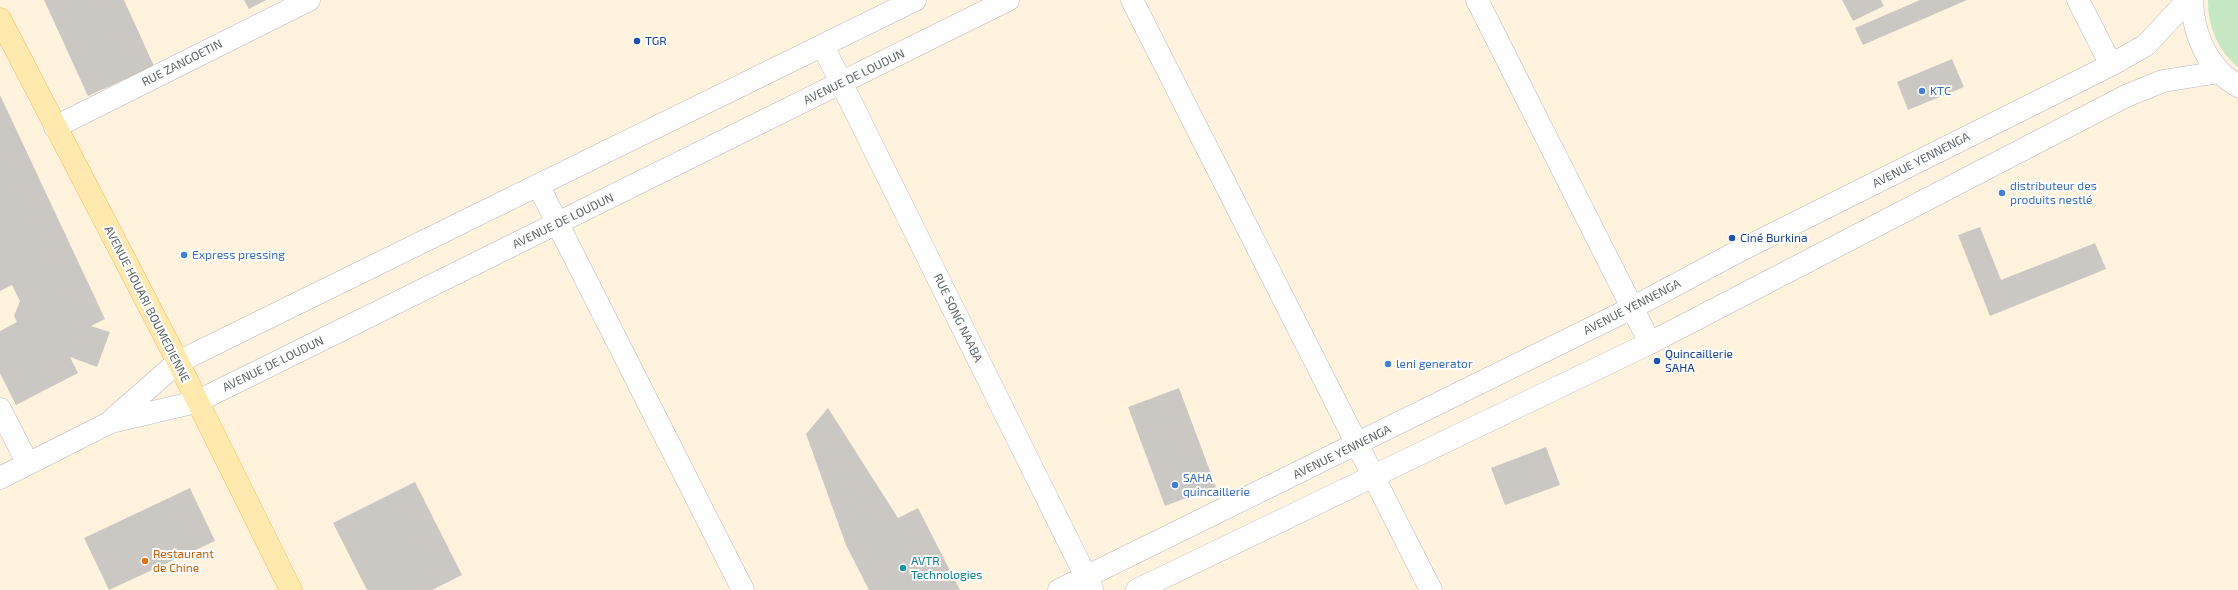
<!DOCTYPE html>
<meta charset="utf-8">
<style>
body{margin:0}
canvas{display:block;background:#f0ede6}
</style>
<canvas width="2238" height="590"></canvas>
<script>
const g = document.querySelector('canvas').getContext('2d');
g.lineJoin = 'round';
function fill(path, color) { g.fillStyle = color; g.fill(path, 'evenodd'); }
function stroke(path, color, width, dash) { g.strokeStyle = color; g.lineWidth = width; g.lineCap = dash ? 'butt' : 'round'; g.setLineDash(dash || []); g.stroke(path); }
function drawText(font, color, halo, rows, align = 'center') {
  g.font = font + ' "Exo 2",sans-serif'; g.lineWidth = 4; g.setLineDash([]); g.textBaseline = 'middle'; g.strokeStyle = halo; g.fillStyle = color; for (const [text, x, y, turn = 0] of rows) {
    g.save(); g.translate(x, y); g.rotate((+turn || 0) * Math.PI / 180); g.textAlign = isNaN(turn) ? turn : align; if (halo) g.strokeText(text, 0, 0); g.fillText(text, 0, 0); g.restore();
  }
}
fill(new Path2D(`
 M0 0H2238V590H0Z`), '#fff3dd');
fill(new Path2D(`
 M2208 0H2238V67C2217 50 2208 26 2208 0Z`), '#c6e8c2');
fill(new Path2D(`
 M44 0H124L154 66 88 96Z
 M244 0H266L249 9Z
 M1842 0H1881L1884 6 1853 21Z
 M1920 0H1967L1863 45 1855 28Z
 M1952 59 1964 87 1908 110 1897 82Z
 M0 95 105 319 91 326 110 332 97 367 70 357 78 373 16 405 0 373V331L17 322 14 316 20 301 12 285 0 291Z
 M1980 227 2001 280 2095 243 2106 269 1990 316 1958 235Z
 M1179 388 1216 487 1165 506 1128 407Z
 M828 408 898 518 918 508 960 590H869L846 545 806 434Z
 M1546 447 1560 485 1505 505 1491 468Z
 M415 482 462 575 432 590H367L333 523Z
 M190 488 215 541 109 590 84 538Z`), '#cbc8c3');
const minor = new Path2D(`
 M1132 0 1431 590
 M1477 0 1650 343
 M2078 0 2111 65
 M2192 0C2193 34 2207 68 2238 86
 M823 46 1092 589
 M55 127 309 0
 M538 185 743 590
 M0 409 28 464
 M113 419 178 362 915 0
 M0 478 111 422 196 402 1008 0
 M1059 590 1632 308 1739 251 2111 65 2146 45 2188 0
 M1137 590 1650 343 2126 96 2163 81 2220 72`);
const major = new Path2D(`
 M0 19 178 362 291 590`);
stroke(minor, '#b6b9bd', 23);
stroke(major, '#f5b95a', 23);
stroke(minor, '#fff', 22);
stroke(major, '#ffe9ac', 22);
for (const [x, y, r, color] of [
 [637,41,4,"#1a4fb4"],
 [1922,91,4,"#3f7fe0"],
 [2002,193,4,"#3f7fe0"],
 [1732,238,4,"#1a4fb4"],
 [184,255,4,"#3f7fe0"],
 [1657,361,4,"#1a4fb4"],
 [1388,364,4,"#3f7fe0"],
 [1175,485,4,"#3f7fe0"],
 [145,561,4,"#e8710a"],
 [903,568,4,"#0f9aa8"]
]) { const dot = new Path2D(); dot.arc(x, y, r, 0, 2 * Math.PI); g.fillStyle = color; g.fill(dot); stroke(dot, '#fff', 1.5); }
drawText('12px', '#164399', '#fff', [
 ["TGR",645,41],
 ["Ciné Burkina",1740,238],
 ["Quincaillerie",1665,354],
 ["SAHA",1665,368]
], 'left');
drawText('12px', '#5d6367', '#fff', [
 ["RUE ZANGOETIN",182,63,-27],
 ["AVENUE DE LOUDUN",854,77,-26],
 ["AVENUE YENNENGA",1921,160,-27],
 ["AVENUE DE LOUDUN",563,221,-26],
 ["AVENUE HOUARI BOUMEDIENNE",147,304,63],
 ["AVENUE YENNENGA",1632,307,-27],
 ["RUE SONG NAABA",958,318,64],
 ["AVENUE DE LOUDUN",273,364,-26],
 ["AVENUE YENNENGA",1342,452,-26]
]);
drawText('12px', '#366cbe', '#fff', [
 ["KTC",1930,91],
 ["distributeur des",2010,186],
 ["produits nestlé",2010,200],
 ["Express pressing",192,255],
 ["leni generator",1396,364],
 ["SAHA",1183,478],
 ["quincaillerie",1183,492]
], 'left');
drawText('12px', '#c56008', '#fff', [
 ["Restaurant",153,554],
 ["de Chine",153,568]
], 'left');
drawText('12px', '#0d838f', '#fff', [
 ["AVTR",911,561],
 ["Technologies",911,575]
], 'left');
</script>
